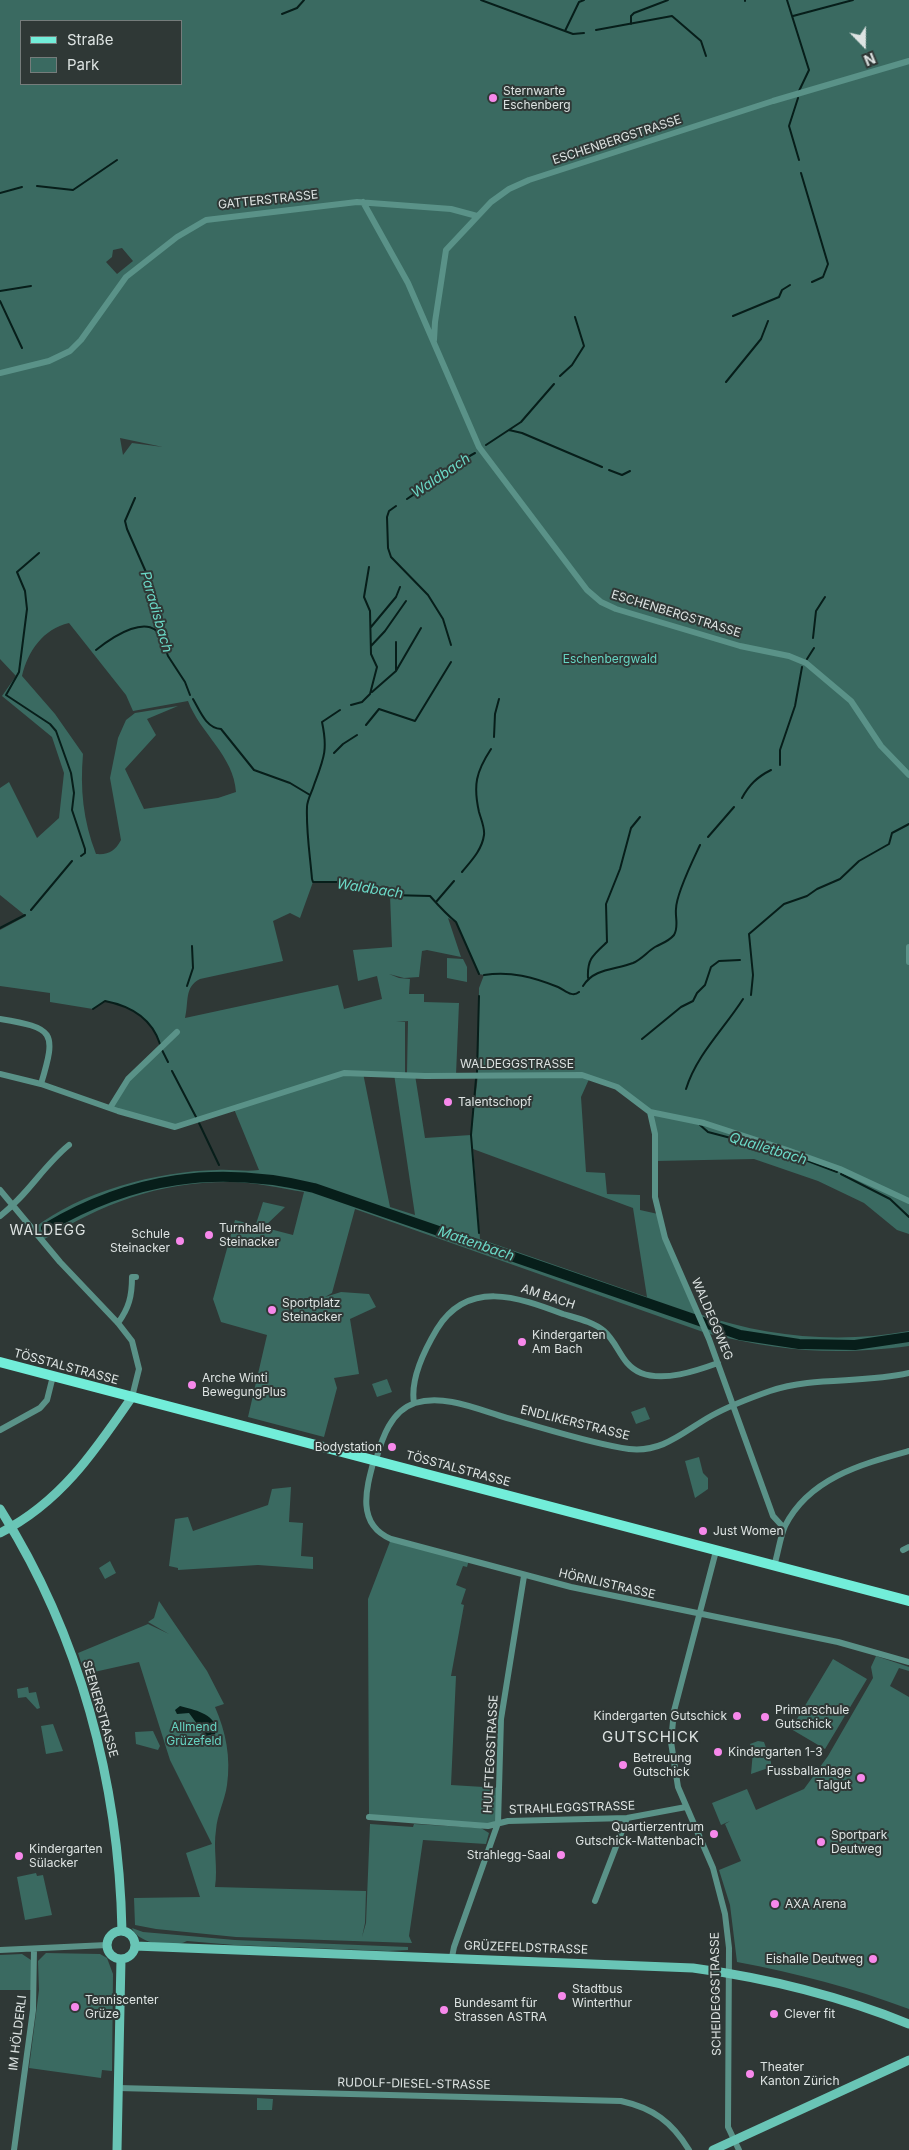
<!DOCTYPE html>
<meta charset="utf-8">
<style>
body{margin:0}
#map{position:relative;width:909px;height:2150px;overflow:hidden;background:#2f3836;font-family:Inter,sans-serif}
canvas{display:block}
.legend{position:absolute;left:20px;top:20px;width:162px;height:65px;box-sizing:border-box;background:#2f3836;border:1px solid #757c7b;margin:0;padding:6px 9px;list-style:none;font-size:15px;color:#dde3e2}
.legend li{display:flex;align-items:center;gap:10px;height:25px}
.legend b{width:25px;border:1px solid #757c7b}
.north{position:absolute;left:839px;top:20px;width:50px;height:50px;-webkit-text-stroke:4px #2f3836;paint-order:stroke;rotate:158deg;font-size:14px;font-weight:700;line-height:20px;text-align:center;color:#dde3e2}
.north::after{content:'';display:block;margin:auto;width:18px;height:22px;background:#dde3e2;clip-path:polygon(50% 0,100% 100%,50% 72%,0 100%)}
</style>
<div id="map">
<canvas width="909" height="2150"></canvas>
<ul class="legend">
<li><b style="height:6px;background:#72edd9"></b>Straße</li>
<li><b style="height:14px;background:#3a6a61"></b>Park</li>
</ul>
<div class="north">N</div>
</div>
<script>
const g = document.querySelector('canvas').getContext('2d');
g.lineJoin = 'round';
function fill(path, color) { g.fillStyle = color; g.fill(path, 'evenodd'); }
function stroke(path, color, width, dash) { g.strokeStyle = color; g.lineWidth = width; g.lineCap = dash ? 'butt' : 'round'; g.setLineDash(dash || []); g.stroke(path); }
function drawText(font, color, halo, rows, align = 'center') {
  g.font = font + ' Inter,sans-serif'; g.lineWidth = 4; g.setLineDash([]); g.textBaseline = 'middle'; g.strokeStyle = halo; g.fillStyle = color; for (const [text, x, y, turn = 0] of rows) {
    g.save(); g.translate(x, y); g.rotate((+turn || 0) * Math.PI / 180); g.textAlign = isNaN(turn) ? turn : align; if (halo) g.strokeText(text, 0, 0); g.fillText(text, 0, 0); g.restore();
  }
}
fill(new Path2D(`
 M0 0H909V1234L897 1230 864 1203 818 1181 754 1159 655 1161 650 1112 621 1090 590 1077 581 1097 586 1172 605 1173 607 1194 640 1195V1210L658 1214 699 1314C767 1337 838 1344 909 1331V1346C834 1356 779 1351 706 1333L355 1209 332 1293 325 1297 341 1292 369 1294 376 1307 350 1319 359 1374 334 1378 337 1388 324 1437 248 1417 267 1335 221 1322 213 1299 235 1220 293 1235 304 1192C279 1188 254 1182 229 1182 156 1182 103 1204 43 1240L33 1229C79 1192 158 1171 217 1170 231 1169 245 1172 259 1170L234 1109 175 1127 110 1108 123 1085 161 1045C152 1019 132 1006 105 1001L93 1009 50 1002V993L0 986V930L26 916 0 895V788L9 782 37 838 59 818 64 773 52 737 2 696 16 676 0 659ZM21 21H181V84H21ZM122 248 133 261 117 274 106 262 112 257 113 250ZM120 438 163 447 132 443 123 455ZM69 623 126 695 133 711 188 701C200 733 234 756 236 792L218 798 144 809 125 769 156 735 147 719 178 706 135 713 126 720 118 738 110 778 121 840C115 851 109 855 96 854 83 820 80 789 83 754L55 714 22 676C28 651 43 629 69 623ZM313 882H346L361 889 390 895 392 947 353 950 358 981 377 976 382 999 344 1009 338 985 185 1018C189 1002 184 987 200 979L283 961 273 921 290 913 300 918ZM448 918 456 922 479 974 484 975 479 988 478 1075 471 1135 425 1138 415 1075 405 1074V1022H396L408 1021 407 1073 456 1075 459 1003 424 1002V994H409L410 979 399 978 389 974 404 978 419 977 422 951 427 950 461 957ZM363 1073 394 1074 415 1215 390 1207ZM473 1149 633 1208 647 1297 480 1239Z
 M447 958 463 959 467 967V982L447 978Z
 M263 1202 285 1207 265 1226 256 1224Z
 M387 1379 392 1392 377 1397 372 1384Z
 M645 1407 650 1419 636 1424 631 1412Z
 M699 1457 703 1473 708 1478V1489L695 1498 685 1461Z
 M291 1487 289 1522 303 1523 301 1556 313 1557V1569L258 1565 178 1570V1568L169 1566 175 1519 188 1517 193 1531 268 1505 272 1489Z
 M391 1539 469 1560 467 1567 463 1566 456 1585 466 1589 461 1604 464 1605 451 1676H456L451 1785 500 1788 498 1823 488 1826 369 1817 368 1599Z
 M110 1561 116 1573 105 1579 99 1568Z
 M159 1601 207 1671 224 1704 215 1707C226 1732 231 1758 227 1785 225 1800 217 1815 216 1830 213 1849 218 1867 215 1887L366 1891 365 1923 362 1937 366 1923 370 1824 413 1827 414 1824 481 1828 489 1833 486 1844 423 1840 409 1936 412 1943 236 1937 156 1929 135 1925 134 1898 200 1897 186 1853 212 1844 170 1760 139 1662 85 1674 78 1653 148 1624 169 1634 176 1641 169 1634 148 1622 154 1618Z
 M876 1656 909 1667V1671L899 1668 890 1686 909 1697V2009C853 1988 796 1973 737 1962L730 1905 719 1870 741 1861 725 1824 730 1821 721 1825 712 1803 747 1789 756 1810 804 1789 828 1756 873 1678 871 1667Z
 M833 1659 867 1679 825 1749 791 1729Z
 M28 1687 29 1693 36 1692 40 1708 37 1709 26 1697 18 1698 17 1689Z
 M53 1724 63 1751 46 1754 41 1726Z
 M153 1731 160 1746 158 1750 136 1744 135 1732Z
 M758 1741 764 1742 771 1762V1767L751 1774 753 1751 750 1744Z
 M36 1873 37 1876 43 1875 52 1915 25 1920 17 1877Z
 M132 1928 143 1932 235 1940 408 1947V1950L388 1951 234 1945 187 1941C172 1949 138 1944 132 1928Z
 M46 1953 100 1954 107 1958 113 1974 112 2071 102 2070 101 2078 29 2068 39 1990 38 1961Z
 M22 1954 31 1960V1990H0V1955Z
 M257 2098 273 2099 272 2110H257Z`), '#3a6a61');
fill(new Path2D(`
 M180 1706C194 1710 214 1713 217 1730L215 1734 206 1736 189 1713 177 1714 175 1710Z`), '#071e1a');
stroke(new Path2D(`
 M481 0 573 34 584 33
 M787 0 809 70 799 91
 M745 1V0
 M282 14 297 8 304 0
 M793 16 853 0
 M631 24V16L634 13 668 0
 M596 30 672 16 701 41 706 56
 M565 31 579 2 584 0
 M798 98 789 126 799 160
 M801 173 828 264 823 277 812 282
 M37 186 73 190 117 160
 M0 193 22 187
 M0 291 31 286
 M0 301 22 348
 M733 316 779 297 782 290 790 285
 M560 376 572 365 584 346 575 317
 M726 382 761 339 768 321
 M509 430 522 433 602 467
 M486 445 521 422 554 384
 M609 470 622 475 630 471
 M135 498 125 521 127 529 149 579 164 631V645L168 656 185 682 190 695
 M407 499C430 484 451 466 475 453
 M396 506 389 511 387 517 388 548 391 557 428 595 443 619 451 645
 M39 553 17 572 25 591 27 609 19 672 6 695 50 724 56 731 71 773 74 793 72 810 85 849V853L81 856
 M371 627 396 597 400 587
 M813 638 816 611 825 597
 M371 646 385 631 406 601
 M96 650C111 638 152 609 163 641
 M807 659 814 648
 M396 670V642
 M372 692 396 671 421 628
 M193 699C200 711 206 728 221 729L254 770 290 783 310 795
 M351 705 362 702 370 694 377 667 371 654 370 611 364 597 369 567
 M340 710 322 722C328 750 324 758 314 785 312 792 307 800 307 807 306 831 310 855 312 879L313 882H346L361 889 390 895 430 896C438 905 447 915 456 922L479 974
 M366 725 379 709 415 721 451 662
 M494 737 495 714 499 699
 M334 753 343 744 357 735
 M780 765V750L795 706 802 667
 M742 798C749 785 757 777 771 770
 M708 837 734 807
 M462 872C471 861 482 850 484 835 485 828 481 819 479 812 473 785 476 772 491 749
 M436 902 454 881
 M31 910 72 861
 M0 928 25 915
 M484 975C511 971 533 977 558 987 565 990 572 998 579 992
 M588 978C587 959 593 955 607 942L606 904 620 869 631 828 640 817
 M187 986 193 968 192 946
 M583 986C594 968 615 970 633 963 642 959 647 952 655 947 662 943 668 942 674 935 679 927 675 917 676 909 676 894 693 860 700 845
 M751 995 753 975 749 934 784 904 807 896 817 889 840 879 859 861 889 844 892 833 909 824
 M93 1009 105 1001C131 1006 152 1019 160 1044
 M642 1039 681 1007 693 1001 697 993 705 985 711 967 719 961 740 960
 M162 1050 168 1062
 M172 1071 196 1117
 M477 1072 479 996
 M476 1079 471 1135 479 1233
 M686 1089C697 1054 724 1029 743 999
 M199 1123 219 1165
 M700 1125 708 1132 784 1152 837 1172
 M841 1174 890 1199 909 1217
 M481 1244V1247`), '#071e1a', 2);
stroke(new Path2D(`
 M46 1228C132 1177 217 1165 314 1188L740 1335 799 1344 855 1345 909 1337`), '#071e1a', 10);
stroke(new Path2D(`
 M363 202 408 283 479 447 587 590 601 602 616 609 740 646 789 656 806 663 851 701 881 746 909 775
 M434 340 435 322 446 250 491 202 509 189 529 180 773 101 909 61
 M0 373 49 361 70 351 81 340 126 277 177 237 206 220 357 202 451 209 477 216
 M909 947V962
 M0 1019C54 1028 57 1031 41 1084
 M0 1074 41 1084 118 1111 175 1127 344 1073 425 1076 582 1075 617 1087 650 1112 704 1123 787 1150 840 1169 909 1201
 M110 1108 128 1079 177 1032
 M650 1112 655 1134V1197L665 1238 709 1339 773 1516 784 1528
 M0 1190 60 1262 118 1323 132 1341 139 1369 132 1397
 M0 1216C27 1196 43 1166 69 1145
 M118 1323C129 1308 132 1296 132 1277H136
 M414 1403C410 1379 425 1349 437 1329 468 1279 518 1297 563 1314 576 1318 594 1322 604 1331 619 1344 621 1365 641 1373 664 1382 696 1371 718 1363
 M0 1430 40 1408 47 1400 53 1376
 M374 1460C366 1489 356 1524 391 1539L571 1587 838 1642 909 1662
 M376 1460C382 1438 391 1411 415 1403 445 1394 479 1410 507 1418 544 1428 592 1444 629 1449 663 1453 684 1431 711 1416 729 1406 750 1398 770 1391 814 1376 863 1384 909 1373
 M903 1550 909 1547
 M716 1551 674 1711 671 1742 678 1787 713 1868 725 1914 729 1948 728 2127 739 2150
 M774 1566C778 1554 780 1537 785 1526 809 1478 862 1464 909 1451
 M369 1817 488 1826 508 1821 627 1818 686 1807
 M595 1901 627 1818
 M0 1950 107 1945
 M452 1957 454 1947 498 1823 501 1719 524 1576
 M118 2088 621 2101C653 2108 672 2122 689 2150
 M14 2150 33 2010 34 1949`), '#5a9288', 6);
stroke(new Path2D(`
 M0 1509C80 1635 119 1783 122 1931
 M0 1533C60 1503 95 1451 132 1397
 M107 1945a14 14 0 1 1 28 0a14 14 0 1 1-28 0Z
 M135 1946 693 1968C767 1978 840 1996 909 2024
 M117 2150 121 1959
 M713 2150 909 2060`), '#69c5b6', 9);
stroke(new Path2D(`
 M0 1362 909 1601`), '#72edd9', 10);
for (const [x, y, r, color] of [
 [493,98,5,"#f788eb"],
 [448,1102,5,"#f788eb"],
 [209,1235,5,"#f788eb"],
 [180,1241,5,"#f788eb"],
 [272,1310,5,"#f788eb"],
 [522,1342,5,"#f788eb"],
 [192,1385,5,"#f788eb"],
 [392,1447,5,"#f788eb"],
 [703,1531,5,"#f788eb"],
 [737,1716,5,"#f788eb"],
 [765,1717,5,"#f788eb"],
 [718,1752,5,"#f788eb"],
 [623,1765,5,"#f788eb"],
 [861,1778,5,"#f788eb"],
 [714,1834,5,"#f788eb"],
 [821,1842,5,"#f788eb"],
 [561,1855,5,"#f788eb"],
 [19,1856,5,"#f788eb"],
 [775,1904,5,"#f788eb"],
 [873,1959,5,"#f788eb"],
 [562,1996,5,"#f788eb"],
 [75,2007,5,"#f788eb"],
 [444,2010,5,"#f788eb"],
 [774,2014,5,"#f788eb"],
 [750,2074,5,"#f788eb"]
]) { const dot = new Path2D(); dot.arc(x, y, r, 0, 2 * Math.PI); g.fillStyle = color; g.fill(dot); stroke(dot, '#2f3836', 2); }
drawText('12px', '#dde3e2', '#2f3836', [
 ["Sternwarte",503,91],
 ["Eschenberg",503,105],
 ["Talentschopf",458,1102],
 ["Turnhalle",219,1228],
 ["Steinacker",219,1242],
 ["Schule",170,1234,"right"],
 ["Steinacker",170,1248,"right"],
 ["Sportplatz",282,1303],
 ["Steinacker",282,1317],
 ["Kindergarten",532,1335],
 ["Am Bach",532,1349],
 ["Arche Winti",202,1378],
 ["BewegungPlus",202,1392],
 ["Bodystation",382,1447,"right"],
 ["Just Women",713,1531],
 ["Primarschule",775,1710],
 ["Gutschick",775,1724],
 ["Kindergarten Gutschick",727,1716,"right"],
 ["Kindergarten 1-3",728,1752],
 ["Betreuung",633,1758],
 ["Gutschick",633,1772],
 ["Fussballanlage",851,1771,"right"],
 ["Talgut",851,1785,"right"],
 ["Quartierzentrum",704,1827,"right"],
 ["Gutschick-Mattenbach",704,1841,"right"],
 ["Sportpark",831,1835],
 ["Deutweg",831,1849],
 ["Kindergarten",29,1849],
 ["Sülacker",29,1863],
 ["Strahlegg-Saal",551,1855,"right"],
 ["AXA Arena",785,1904],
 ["Eishalle Deutweg",863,1959,"right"],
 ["Stadtbus",572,1989],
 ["Winterthur",572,2003],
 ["Tenniscenter",85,2000],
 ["Grüze",85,2014],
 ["Bundesamt für",454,2003],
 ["Strassen ASTRA",454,2017],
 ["Clever fit",784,2014],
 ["Theater",760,2067],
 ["Kanton Zürich",760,2081]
], 'left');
drawText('12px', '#dde3e2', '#2f3836', [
 ["ESCHENBERGSTRASSE",617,140,-18],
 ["GATTERSTRASSE",268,200,-6],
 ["ESCHENBERGSTRASSE",676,614,17],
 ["WALDEGGSTRASSE",517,1064],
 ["AM BACH",548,1297,18],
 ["WALDEGGWEG",712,1319,67],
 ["TÖSSTALSTRASSE",66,1367,15],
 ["ENDLIKERSTRASSE",575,1423,14],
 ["TÖSSTALSTRASSE",458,1469,15],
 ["HÖRNLISTRASSE",607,1584,13],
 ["SEENERSTRASSE",100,1709,74],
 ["HULFTEGGSTRASSE",491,1754,-87],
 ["STRAHLEGGSTRASSE",572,1808,-2],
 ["GRÜZEFELDSTRASSE",526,1948,2],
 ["SCHEIDEGGSTRASSE",716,1994,-91],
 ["IM HÖLDERLI",18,2033,-83],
 ["RUDOLF-DIESEL-STRASSE",414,2084,1]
]);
drawText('12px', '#66d4c2', '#2f3836', [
 ["Eschenbergwald",610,659],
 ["Allmend",194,1727],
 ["Grüzefeld",194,1741]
]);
drawText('italic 14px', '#6bd9c7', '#2f3836', [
 ["Waldbach",441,476,-34],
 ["Paradisbach",156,612,74],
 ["Waldbach",370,889,9],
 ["Qualletbach",768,1149,17],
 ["Mattenbach",476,1244,19]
]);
g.letterSpacing = '1px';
drawText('14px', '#dde3e2', '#2f3836', [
 ["WALDEGG",48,1231]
]);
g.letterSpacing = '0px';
g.letterSpacing = '1px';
drawText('15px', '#dde3e2', '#2f3836', [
 ["GUTSCHICK",651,1737]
]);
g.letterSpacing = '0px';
</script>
